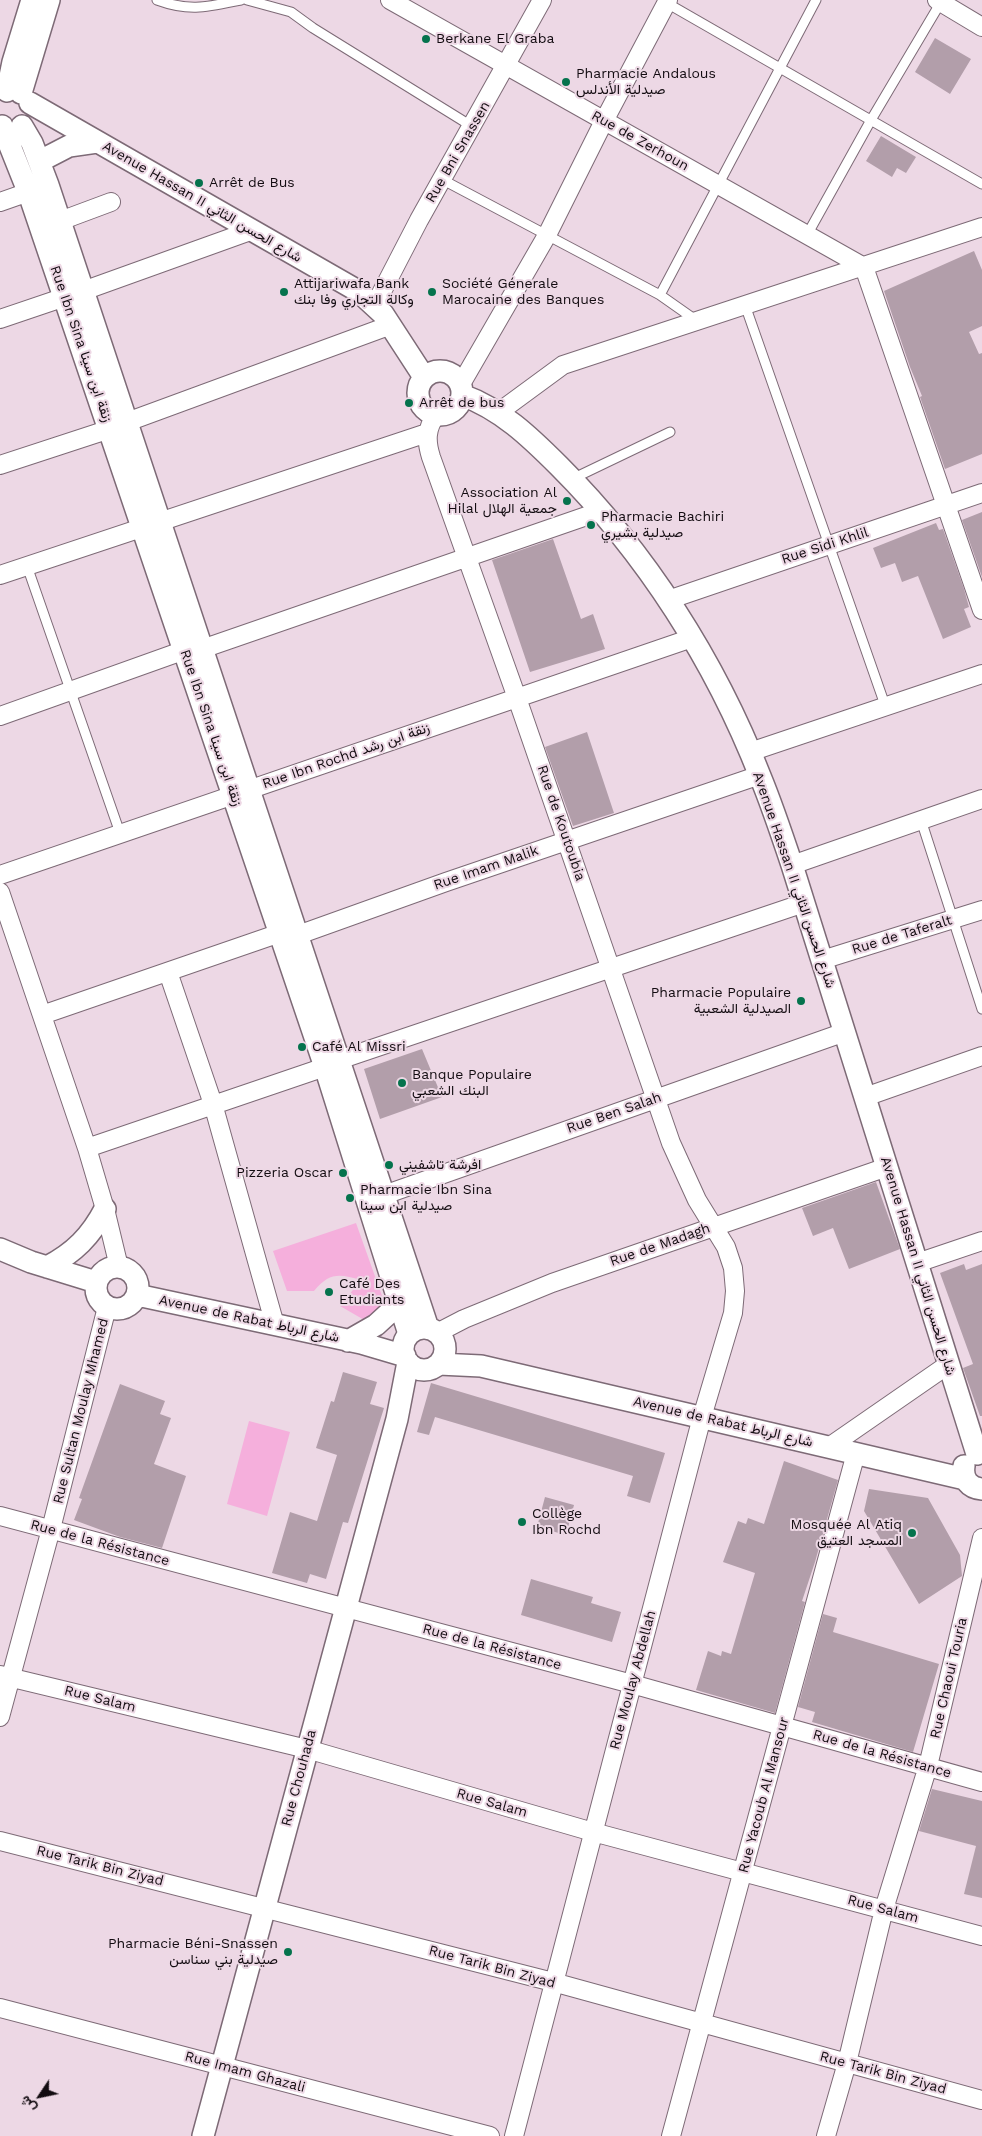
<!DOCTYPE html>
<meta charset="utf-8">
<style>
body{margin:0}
#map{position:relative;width:982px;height:2136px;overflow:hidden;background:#edd8e5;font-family:"Work Sans",Vazirmatn,sans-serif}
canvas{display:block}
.north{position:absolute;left:15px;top:2071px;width:50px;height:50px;-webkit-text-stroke:4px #edd8e5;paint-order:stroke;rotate:236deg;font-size:14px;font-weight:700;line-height:20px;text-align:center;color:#130c11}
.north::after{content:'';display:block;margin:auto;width:18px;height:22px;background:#130c11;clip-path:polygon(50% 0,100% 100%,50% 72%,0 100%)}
</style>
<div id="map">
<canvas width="982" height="2136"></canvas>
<div class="north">ش</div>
</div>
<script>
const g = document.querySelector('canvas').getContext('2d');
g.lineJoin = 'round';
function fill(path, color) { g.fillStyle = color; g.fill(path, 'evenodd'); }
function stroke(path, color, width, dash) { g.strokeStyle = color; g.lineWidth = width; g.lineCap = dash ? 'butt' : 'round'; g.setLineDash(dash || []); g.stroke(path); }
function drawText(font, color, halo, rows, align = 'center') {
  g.font = font + ' "Work Sans",Vazirmatn,sans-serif'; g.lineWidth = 4; g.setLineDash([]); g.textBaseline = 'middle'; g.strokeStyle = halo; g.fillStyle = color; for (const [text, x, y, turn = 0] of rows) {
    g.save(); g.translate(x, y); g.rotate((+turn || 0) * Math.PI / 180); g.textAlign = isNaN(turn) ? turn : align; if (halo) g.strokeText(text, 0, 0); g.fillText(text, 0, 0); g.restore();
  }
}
fill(new Path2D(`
 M356 1223 387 1310 366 1321 340 1306 361 1280C339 1274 330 1272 314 1291H287L273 1251Z
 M249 1421 290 1432 267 1516 227 1504Z`), '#f5afdc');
fill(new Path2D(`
 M935 38 971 59 950 94 915 72Z
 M881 136 916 157 906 173 897 168 892 177 866 161Z
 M974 251 982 270V326L969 332 979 354 982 353V454L945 469 920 397 922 396 910 367 884 291Z
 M982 512V577L962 520Z
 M936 523 939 530 943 529 964 589 969 607 964 609 971 627 943 639 918 576 902 582 895 563 881 568 873 548Z
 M553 539 581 619 593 614 605 649 530 672 492 560Z
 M587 732 614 813 573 826 545 747Z
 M422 1049 442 1097 380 1119 364 1069Z
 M876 1182 900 1249 849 1269 833 1228 813 1236 802 1208Z
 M964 1264 966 1270 982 1264V1416H980L963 1368 973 1364 940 1273Z
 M343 1372 377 1382 370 1404 384 1408 348 1523 343 1522 326 1579 310 1574 307 1583 272 1573 290 1512 317 1521 337 1455 316 1448 331 1401 334 1402Z
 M431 1383 665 1453 650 1503 627 1496 633 1476 435 1417 429 1435 417 1432Z
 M120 1384 165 1401 160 1414 171 1418 154 1464 186 1476 162 1548 120 1537 74 1520 82 1499 79 1498Z
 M784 1461 838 1480 815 1562 802 1601 805 1602 775 1713 696 1690 708 1651 721 1656 722 1651 731 1654 755 1573 723 1562 738 1521 746 1524 748 1518 764 1524Z
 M869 1489 928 1498 960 1555 962 1576 919 1604 864 1511Z
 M545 1497 574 1505 566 1535 537 1527Z
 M531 1579 593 1597 591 1603 621 1612 612 1642 521 1615Z
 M823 1614 837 1618 833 1632 939 1664 913 1752 812 1722 815 1712 798 1707Z
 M932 1789 982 1801V1898L964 1894 976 1846 919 1831Z`), '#b29eaa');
const service = new Path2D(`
 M157 0C190 12 207 7 241 0
 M247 0 291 12 313 28 473 127
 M665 2 982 184
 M443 180 660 295 816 0
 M807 235 871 120 941 2
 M660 295 697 321
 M745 305 885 705
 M572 479 670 432
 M27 566 120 833
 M921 820 982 1009`);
const minor = new Path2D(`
 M390 0 864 267 982 610
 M937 0 982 27
 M0 202 40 188
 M60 221 111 202
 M83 291 250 231
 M375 305 419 220 542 0
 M0 319 65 297
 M461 384 546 237 604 121 668 0
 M499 412 563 365 982 227
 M436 415C426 429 426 441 431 457L517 698 671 1143 697 1200 726 1247 733 1268 735 1291 733 1313 702 1417 514 2136
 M127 422 391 325
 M0 465 110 429
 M0 575 427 433
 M668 600 982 493
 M202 649 601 511
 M0 716 185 650
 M750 752 982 674
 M792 865 982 799
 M0 875 692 638
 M0 892 87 1148 105 1209 119 1267
 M298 935 446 882 760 775
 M822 960 982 910
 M168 972 213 1104 275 1325
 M42 1015 280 933
 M339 1060 804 903
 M865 1097 982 1056
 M87 1148 325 1067
 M384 1195 845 1032
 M917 1263 982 1241
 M437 1333 464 1319 552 1283 887 1167
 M829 1447 949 1364
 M0 1516 632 1684 982 1782
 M0 1675 307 1749 593 1832 982 1936
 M0 1717 51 1529 107 1307
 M0 1841 553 1982 982 2100
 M0 2008 490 2136
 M671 2136 856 1453
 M826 2136 847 2063 884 1909 928 1766 982 1538`);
const tertiary = new Path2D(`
 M7 91 13 62 32 0
 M21 93 49 0
 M30 103 358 291 383 314 424 377
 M2 126 28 191 325 1067 409 1334
 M22 126 32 143 48 185 428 1328
 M40 161 69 146 97 142
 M418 393a22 22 0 1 1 44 0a22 22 0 1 1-44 0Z
 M462 395C501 409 530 437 559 466 646 553 715 661 760 776 772 805 782 835 792 865L977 1454
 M0 1249 31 1262 96 1282
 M96 1288a21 21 0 1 1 42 0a21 21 0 1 1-42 0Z
 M47 1267C74 1253 91 1236 105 1209
 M137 1295 361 1343 405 1356
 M403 1349a21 21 0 1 1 42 0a21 21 0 1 1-42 0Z
 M348 1341 376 1325 400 1303
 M439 1364 481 1366 965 1479
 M964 1466C962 1479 969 1488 982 1489
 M203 2136 397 1419 408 1362`);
stroke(service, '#7d6a76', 11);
stroke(minor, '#7d6a76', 20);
stroke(tertiary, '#7d6a76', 24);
stroke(service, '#fff', 9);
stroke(minor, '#fff', 18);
stroke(tertiary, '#fff', 21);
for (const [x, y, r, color] of [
 [426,39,5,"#05734d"],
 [566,82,5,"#05734d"],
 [199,183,5,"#05734d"],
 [284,292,5,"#05734d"],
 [432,292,5,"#05734d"],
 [409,403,5,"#05734d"],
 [567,501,5,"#05734d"],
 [591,525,5,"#05734d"],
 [801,1001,5,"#05734d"],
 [302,1047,5,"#05734d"],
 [402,1083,5,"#05734d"],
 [389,1165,5,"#05734d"],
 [343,1173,5,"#05734d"],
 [350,1198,5,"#05734d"],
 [329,1292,5,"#05734d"],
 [522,1522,5,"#05734d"],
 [912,1533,5,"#05734d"],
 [288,1952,5,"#05734d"]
]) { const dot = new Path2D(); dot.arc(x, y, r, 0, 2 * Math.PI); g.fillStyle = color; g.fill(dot); stroke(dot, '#edd8e5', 2); }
drawText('14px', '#130c11', '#edd8e5', [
 ["Berkane El Graba",436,39],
 ["Pharmacie Andalous",576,74],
 ["صيدلية الأندلس",576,90],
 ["Arrêt de Bus",209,183],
 ["Attijariwafa Bank",294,284],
 ["وكالة التجاري وفا بنك",294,300],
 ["Société Génerale",442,284],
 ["Marocaine des Banques",442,300],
 ["Arrêt de bus",419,403],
 ["Association Al",557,493,"right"],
 ["Hilal جمعية الهلال",557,509,"right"],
 ["Pharmacie Bachiri",601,517],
 ["صيدلية بشيري",601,533],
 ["Pharmacie Populaire",791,993,"right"],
 ["الصيدلية الشعبية",791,1009,"right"],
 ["Café Al Missri",312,1047],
 ["Banque Populaire",412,1075],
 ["البنك الشعبي",412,1091],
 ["افرشة تاشفيني",399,1165],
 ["Pizzeria Oscar",333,1173,"right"],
 ["Pharmacie Ibn Sina",360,1190],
 ["صيدلية ابن سينا",360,1206],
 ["Café Des",339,1284],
 ["Etudiants",339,1300],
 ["Collège",532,1514],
 ["Ibn Rochd",532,1530],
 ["Mosquée Al Atiq",902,1525,"right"],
 ["المسجد العتيق",902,1541,"right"],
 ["Pharmacie Béni-Snassen",278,1944,"right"],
 ["صيدلية بني سناسن",278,1960,"right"]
], 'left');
drawText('14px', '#130c11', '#edd8e5', [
 ["Rue de Zerhoun",640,141,29],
 ["Rue Bni Snassen",458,152,-60],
 ["Avenue Hassan II شارع الحسن الثاني",202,202,30],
 ["Rue Ibn Sina زنقة ابن سينا",81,344,71],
 ["Rue Sidi Khlil",825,546,-18],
 ["Rue Ibn Sina زنقة ابن سينا",211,728,71],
 ["Rue Ibn Rochd زنقة ابن رشد",346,756,-19],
 ["Rue de Koutoubia",561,823,71],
 ["Rue Imam Malik",486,868,-19],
 ["Avenue Hassan II شارع الحسن الثاني",794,880,71],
 ["Rue de Taferalt",902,935,-17],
 ["Rue Ben Salah",614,1113,-19],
 ["Rue de Madagh",660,1245,-19],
 ["Avenue Hassan II شارع الحسن الثاني",918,1266,73],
 ["Avenue de Rabat شارع الرباط",249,1319,12],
 ["Rue Sultan Moulay Mhamed",81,1411,-76],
 ["Avenue de Rabat شارع الرباط",723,1422,13],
 ["Rue de la Résistance",100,1543,15],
 ["Rue de la Résistance",492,1647,15],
 ["Rue Chaoui Touria",949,1678,-77],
 ["Rue Moulay Abdellah",633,1680,-75],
 ["Rue Salam",100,1699,14],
 ["Rue de la Résistance",882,1754,16],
 ["Rue Chouhada",299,1778,-75],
 ["Rue Yacoub Al Mansour",764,1795,-75],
 ["Rue Salam",492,1803,16],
 ["Rue Tarik Bin Ziyad",100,1866,14],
 ["Rue Salam",883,1909,15],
 ["Rue Tarik Bin Ziyad",492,1967,15],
 ["Rue Imam Ghazali",245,2072,15],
 ["Rue Tarik Bin Ziyad",883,2073,15]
]);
</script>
